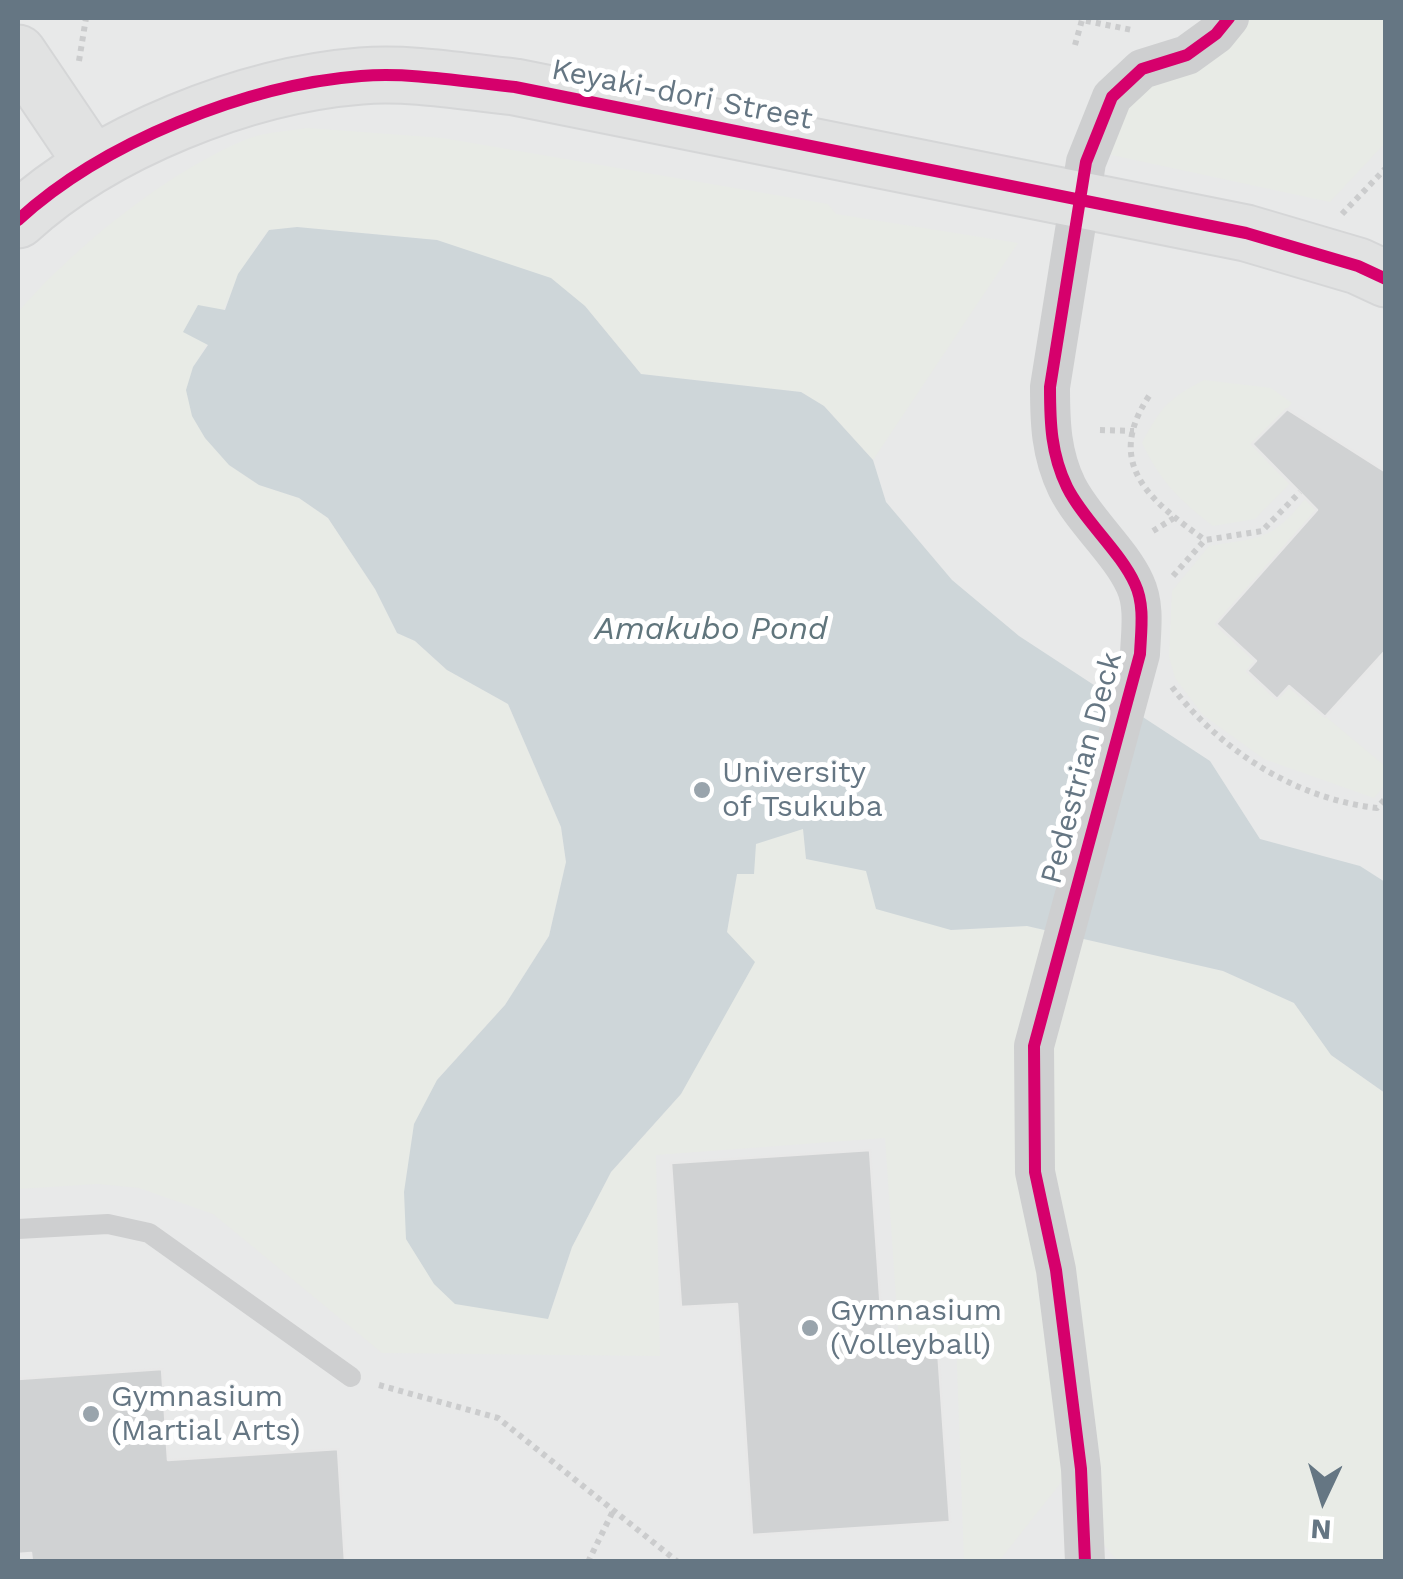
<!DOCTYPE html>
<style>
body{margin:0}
#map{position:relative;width:1403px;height:1579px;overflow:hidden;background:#f9f9f9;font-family:"Work Sans",sans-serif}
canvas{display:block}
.frame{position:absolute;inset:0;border:20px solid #657683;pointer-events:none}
.north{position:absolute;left:1273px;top:1449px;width:100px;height:100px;-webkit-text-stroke:8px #fff;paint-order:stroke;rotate:184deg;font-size:28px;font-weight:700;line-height:40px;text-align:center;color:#657683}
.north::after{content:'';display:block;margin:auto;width:35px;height:45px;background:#657683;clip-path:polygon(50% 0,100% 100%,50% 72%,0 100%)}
</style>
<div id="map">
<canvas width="1403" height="1579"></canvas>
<div class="frame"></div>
<div class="north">N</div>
</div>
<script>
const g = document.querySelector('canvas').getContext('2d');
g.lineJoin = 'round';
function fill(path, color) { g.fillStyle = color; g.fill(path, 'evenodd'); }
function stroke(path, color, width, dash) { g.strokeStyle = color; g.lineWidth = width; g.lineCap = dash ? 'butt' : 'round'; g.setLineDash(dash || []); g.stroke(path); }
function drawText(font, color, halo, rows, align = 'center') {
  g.font = font + ' "Work Sans",sans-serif'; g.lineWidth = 10; g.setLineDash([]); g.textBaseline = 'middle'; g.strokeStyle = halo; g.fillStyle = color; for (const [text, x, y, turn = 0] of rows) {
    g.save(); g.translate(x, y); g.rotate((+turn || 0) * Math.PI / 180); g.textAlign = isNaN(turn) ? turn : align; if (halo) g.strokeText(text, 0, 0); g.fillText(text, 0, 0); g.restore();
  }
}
fill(new Path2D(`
 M18 18H1385V1561H18Z`), '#e8e9e9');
fill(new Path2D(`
 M1244 18H1385V143L1330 202 1107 154 1129 102Z
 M308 128 443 138 828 204 836 214 1018 243 873 460 824 406 801 392 641 374 585 306 437 240 297 227 269 230C234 271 223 323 193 367L229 465 259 485 299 498 328 518 375 589 397 633 415 641 447 670 508 704 561 827 566 862 549 936 505 1005 437 1080 548 1318 572 1247 611 1172 681 1094 727 932 737 874 756 844 804 828 951 930 1027 926 1048 931 1016 1105 1067 1475 999 1561H964L956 1339 899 1342 885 1138 656 1155 660 1356 382 1353 213 1214 139 1188 97 1184 18 1189V312C75 247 165 173 247 139 265 132 289 131 308 128Z
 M1204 380 1271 388 1292 403 1253 444 1291 482 1255 519 1213 526C1179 500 1161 482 1142 443 1161 407 1168 399 1204 380Z
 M1306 498 1318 510 1216 624 1256 661 1247 671 1276 699 1289 686 1385 766V785L1374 798 1264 759 1203 715 1175 678 1169 657 1172 591 1209 546C1262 537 1271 541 1306 498Z
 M1080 938 1223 971 1294 1003 1338 1060 1385 1093V1561H1118L1102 1543 1049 1163 1048 1057Z`), '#e8ebe6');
fill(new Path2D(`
 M297 227 437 240 551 278 585 306 641 374 801 392 824 406 873 460 886 502 952 580 1019 636 1210 761 1260 839 1360 866 1385 882V1093L1331 1055 1294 1003 1223 971 1027 926 951 930 876 909 866 871 806 859 803 829 756 844 754 874H737L727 932 755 962 681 1094 611 1172 572 1247 548 1319 455 1304 434 1284 406 1239 404 1192 414 1124 437 1080 505 1005 549 936 566 862 561 827 508 704 447 670 415 641 397 633 375 589 328 518 299 498 259 485 229 465 205 438 192 416 186 390 193 367 208 345 183 332 198 305 225 310 238 274 269 230Z`), '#ced6d9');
const building = new Path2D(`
 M1287 409 1386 472V650L1325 717 1289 686 1277 699 1247 671 1256 661 1216 624 1317 510 1252 444Z
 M870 1150 884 1354 938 1349 950 1522 752 1535 737 1304 681 1307 671 1163Z
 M162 1369 168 1460 338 1449 345 1562H32L31 1553 18 1554V1379Z`);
fill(building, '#d0d2d3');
stroke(building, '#e8e8e8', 2.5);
const secondary = new Path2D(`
 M18 53 93 164
 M18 220C103 142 246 85 361 76 412 72 465 82 515 87L1246 233 1358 266 1386 279`);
stroke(secondary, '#d5d6d7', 59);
stroke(new Path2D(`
 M1075 45 1082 20 1132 30
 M79 61 86 18
 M1342 214 1386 168
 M1149 396C1103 465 1152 502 1205 540
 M1100 430 1134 431
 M1153 531 1174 518
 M1173 576 1205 540 1262 531 1300 492
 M1172 687C1221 751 1296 799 1377 808L1386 798
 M379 1385 498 1418 678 1562
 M588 1562 614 1509`), '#cbcccd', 6, [5, 5]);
stroke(new Path2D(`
 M18 1229 108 1224 149 1233 351 1377`), '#cecfd0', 20);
stroke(new Path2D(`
 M1085 1562 1081 1469 1056 1270 1035 1172 1034 1046 1140 654C1141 631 1145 605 1135 584 1120 551 1084 521 1067 487 1051 454 1050 423 1050 387L1086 162 1112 97 1142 69 1187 55 1216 34 1229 18`), '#cecfd0', 40);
stroke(secondary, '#e1e2e2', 55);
stroke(new Path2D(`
 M18 220C103 142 246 85 361 76 412 72 465 82 515 87L1246 233 1358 266 1386 279
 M1085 1562 1081 1469 1056 1270 1035 1172 1034 1046 1140 654C1141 631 1145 605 1135 584 1120 551 1084 521 1067 487 1051 454 1050 423 1050 387L1086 162 1112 97 1142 69 1187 55 1216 34 1229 18`), '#d6006c', 12);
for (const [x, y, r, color] of [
 [702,790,10,"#99a4ac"],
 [810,1328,10,"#99a4ac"],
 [91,1414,10,"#99a4ac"]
]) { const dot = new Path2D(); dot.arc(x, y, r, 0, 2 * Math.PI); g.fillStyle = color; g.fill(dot); stroke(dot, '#fff', 4); }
drawText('30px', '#657683', '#fff', [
 ["Keyaki-dori Street",682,95,11],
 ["Pedestrian Deck",1082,768,-75]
]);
drawText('30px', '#657683', '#fff', [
 ["University",722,773],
 ["of Tsukuba",722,807],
 ["Gymnasium",830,1311],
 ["(Volleyball)",830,1345],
 ["Gymnasium",111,1397],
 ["(Martial Arts)",111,1431]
], 'left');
drawText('italic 32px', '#60757c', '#fff', [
 ["Amakubo Pond",711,630]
]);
</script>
